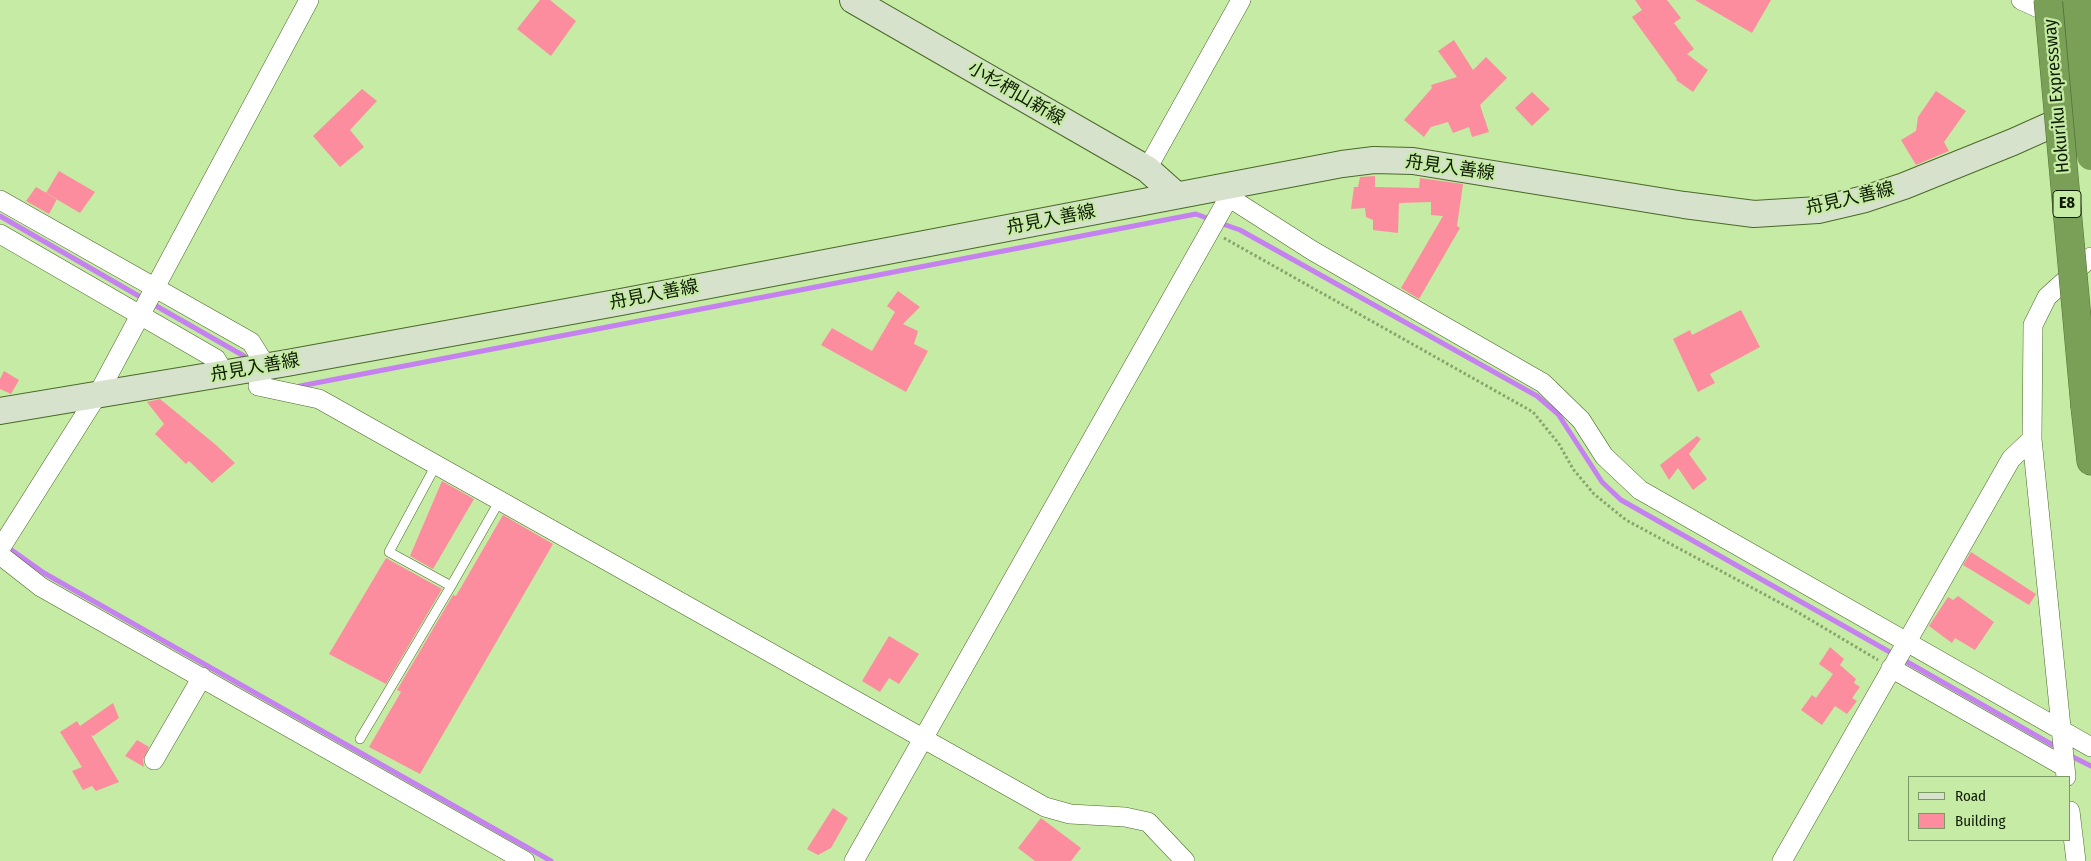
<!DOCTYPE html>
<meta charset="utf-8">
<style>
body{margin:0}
#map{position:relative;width:2091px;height:861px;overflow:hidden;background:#c6eba5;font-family:"Fira Sans Condensed",sans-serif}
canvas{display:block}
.legend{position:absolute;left:1908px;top:776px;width:162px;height:65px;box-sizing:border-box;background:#c6eba5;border:1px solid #7c9864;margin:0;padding:6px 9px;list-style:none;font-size:15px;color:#0e1b02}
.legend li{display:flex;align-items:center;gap:10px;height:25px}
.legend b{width:25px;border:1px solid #7c9864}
</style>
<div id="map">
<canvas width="2091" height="861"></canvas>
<ul class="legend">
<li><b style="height:6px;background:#d7e2cd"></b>Road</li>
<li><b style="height:14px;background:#fc8d9e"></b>Building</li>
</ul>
</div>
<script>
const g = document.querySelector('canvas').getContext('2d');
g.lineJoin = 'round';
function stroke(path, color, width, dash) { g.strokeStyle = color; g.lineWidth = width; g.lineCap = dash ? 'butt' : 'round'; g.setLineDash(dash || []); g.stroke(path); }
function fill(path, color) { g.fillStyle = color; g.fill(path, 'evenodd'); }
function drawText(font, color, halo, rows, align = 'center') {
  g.font = font + ' "Fira Sans Condensed","Noto Sans JP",sans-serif'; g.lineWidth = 4.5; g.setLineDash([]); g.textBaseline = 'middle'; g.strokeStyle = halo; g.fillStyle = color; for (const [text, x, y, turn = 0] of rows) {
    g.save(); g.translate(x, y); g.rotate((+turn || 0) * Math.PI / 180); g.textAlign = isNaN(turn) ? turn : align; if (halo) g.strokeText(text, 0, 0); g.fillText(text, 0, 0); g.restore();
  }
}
stroke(new Path2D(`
 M0 216 144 299
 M1220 223 1240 230 1537 396 1558 414 1602 482 1621 500 1895 655
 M151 303 244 356
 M300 386 1196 214 1212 220
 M6 546 44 573 551 861
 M1902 659 2058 748
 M2067 754 2091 766`), '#c581f0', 5);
fill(new Path2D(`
 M540 0H550L576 21 551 56 517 29Z
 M1635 0H1667L1681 18 1674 23 1694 49 1687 54 1708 70 1693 92 1676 80 1677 79 1632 17 1642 10Z
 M1695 0H1771L1752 33Z
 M1454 40 1473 70 1486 57 1507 78 1480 105 1489 132 1472 137 1469 127 1453 133 1448 122 1431 127 1424 137 1404 120 1432 88 1431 85 1457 77 1438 51Z
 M362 89 377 101 350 130 364 147 340 167 313 136Z
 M1936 91 1966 111 1944 142 1949 151 1916 165 1901 140 1916 131 1918 117Z
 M1532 92 1550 109 1532 126 1515 108Z
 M59 171 95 192 80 213 46 193Z
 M1375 176V187L1419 188 1420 178 1463 184 1457 226 1460 228 1419 299 1401 288 1443 216 1431 215V202L1399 203 1398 233 1373 230V220L1366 217 1365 208 1351 209 1354 187H1358L1360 177Z
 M36 187 57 199 49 214 26 201Z
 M898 291 920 307 903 324 918 331 914 344 928 351 906 392 821 345 832 328 872 351 895 312 887 306Z
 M1741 310 1760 347 1710 374 1715 383 1698 392 1673 339 1690 330 1692 335Z
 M4 371 19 380 11 394 0 389V379Z
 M160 399 216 445 235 463 212 483 189 461 186 464 155 434 164 424 147 402Z
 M1697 436 1701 439 1689 454 1707 479 1693 490 1678 468 1669 480 1660 465Z
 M442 481 474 499 433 569 410 556Z
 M503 515 553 544 420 774 369 747 401 692 397 690 453 595 456 596Z
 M1971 552 2036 594 2029 605 1963 565Z
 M386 558 442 589 386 684 329 654Z
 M1958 596 1994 622 1975 650 1955 638 1952 643 1929 626 1948 597 1953 600Z
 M889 636 919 654 899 684 889 678 880 692 862 681Z
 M1830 647 1844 659 1840 665 1856 679 1854 683 1860 687 1852 698 1857 701 1847 714 1835 706 1822 725 1801 710 1812 695 1816 698 1833 674 1819 664Z
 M113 703 119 718 93 736 91 735 119 782 96 791 92 786 83 790 72 771 82 767 60 732 77 721 80 726Z
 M137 740 149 747 143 760 144 767 125 756Z
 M833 808 848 818 831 848 818 855 807 849Z
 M1041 818 1081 848 1071 861H1035L1018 848Z`), '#fc8d9e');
const lane = new Path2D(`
 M436 465 389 552 451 586 500 500
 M360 739 451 586`);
const street = new Path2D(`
 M2021 0 2058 17
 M1147 169 1241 0
 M1216 189 1313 251 1543 383 1581 420 1604 456 1640 490 2091 747
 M0 200 251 342 266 366 258 386 319 399 1045 807 1070 814 1125 817 1148 822 1185 861
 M0 234 216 359 224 373
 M0 549 98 394 309 0
 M0 555 41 587 525 861
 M1891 668 2065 767
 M154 760 202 677
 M2066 777 2032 439 2033 325 2047 297 2091 257
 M2070 811 2076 861
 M854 861 1229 197
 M1782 861 2011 459 2032 439`);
const secondary = new Path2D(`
 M853 0 1147 169 1175 194
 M0 411 287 363 621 302 1342 164 1374 160 1413 161 1684 205 1754 214 1818 210 1865 199 1904 186 2013 142 2091 107`);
const highway = new Path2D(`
 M2085 407 2091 461`);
stroke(lane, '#496927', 10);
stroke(street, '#496927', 20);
stroke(secondary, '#496927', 28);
stroke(highway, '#547139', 29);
stroke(new Path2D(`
 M1224 238 1533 412 1559 444 1573 469 1594 494 1626 520 1799 613 1878 660`), '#87a46d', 3, [2.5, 2.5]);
stroke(lane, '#fff', 9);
stroke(street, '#fff', 19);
stroke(secondary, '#d7e2cd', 26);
stroke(highway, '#7aa057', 28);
const highwayBridge = new Path2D(`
 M2048 0 2085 407
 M2077 0 2091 156`);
stroke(highwayBridge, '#547139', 29, []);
stroke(highwayBridge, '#7aa057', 28);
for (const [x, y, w] of [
 [2067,204,28]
]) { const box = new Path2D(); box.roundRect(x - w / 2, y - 13.5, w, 27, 4); g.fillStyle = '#c6eba5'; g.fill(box); stroke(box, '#0e1b02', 1); }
drawText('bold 16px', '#0e1b02', null, [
 ["E8",2067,204]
]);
drawText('18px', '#0e1b02', '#c6eba5', [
 ["小杉椚山新線",1016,94,30],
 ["Hokuriku Expressway",2057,96,-95],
 ["舟見入善線",1450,168,8],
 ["舟見入善線",1850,199,-13],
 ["舟見入善線",1051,220,-11],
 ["舟見入善線",654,295,-11],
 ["舟見入善線",255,368,-10]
]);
</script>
